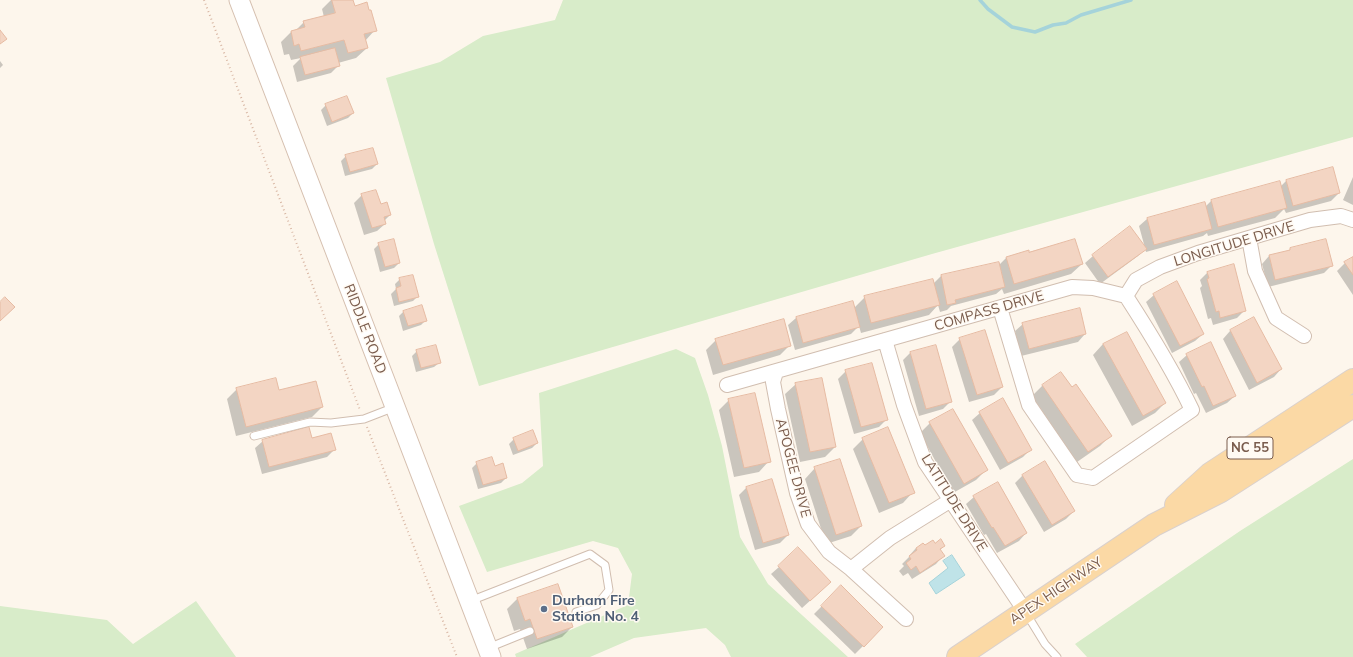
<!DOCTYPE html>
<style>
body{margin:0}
canvas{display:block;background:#fdf6ec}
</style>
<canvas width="1353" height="657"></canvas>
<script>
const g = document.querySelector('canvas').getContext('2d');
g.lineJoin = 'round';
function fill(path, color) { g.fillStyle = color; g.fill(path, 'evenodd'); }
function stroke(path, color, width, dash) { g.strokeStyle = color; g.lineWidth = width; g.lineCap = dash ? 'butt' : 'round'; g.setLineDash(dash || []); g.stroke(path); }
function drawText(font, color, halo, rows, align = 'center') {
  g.font = font + ' Mulish,sans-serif'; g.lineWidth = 3; g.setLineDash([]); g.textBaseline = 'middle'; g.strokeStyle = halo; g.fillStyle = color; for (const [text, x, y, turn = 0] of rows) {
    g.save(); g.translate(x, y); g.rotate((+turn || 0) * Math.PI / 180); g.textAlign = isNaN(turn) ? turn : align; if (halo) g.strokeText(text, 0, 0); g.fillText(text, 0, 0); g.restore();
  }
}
fill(new Path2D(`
 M563 0H1353V137L932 254 479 386 434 244 386 78 440 62 483 36 555 20Z
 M676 349 695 358 708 395 722 446 740 537 768 584 848 657H731L725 645 706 628 634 638 590 657H516L515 654 628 605 632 574 618 548 593 541 487 572 459 506 522 483 543 466 539 393Z
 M1353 459V657H1087L1075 644 1240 531Z
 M196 601 236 657H0V606L107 620 133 644Z`), '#d8ecc9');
const water = new Path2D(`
 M952 555 965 575 936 594 929 583 948 568 943 561Z`);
fill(water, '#bfe3e8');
stroke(water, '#a5d3da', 1);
fill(new Path2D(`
 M331 0H352L354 7 375 30 365 41 367 48 356 58 338 63 339 65 331 73 297 82 293 66 301 58 291 60 289 54 284 55 281 42 291 32 295 31 304 22 324 17 322 9Z
 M0 61 3 65 0 68Z
 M326 105 353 113 348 118 327 126 321 110Z
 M346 156 377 164 372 169 345 176 341 161Z
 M1353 177V205L1343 200Z
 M1286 181 1339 193 1331 201 1286 213 1284 209 1275 218 1208 236 1207 233 1203 236 1146 252 1145 248 1138 256 1100 284 1085 263 1093 256 1145 248 1139 226 1147 219 1204 203 1205 207 1211 201 1280 187Z
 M362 195 380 205 390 215 384 221 385 224 377 231 364 235 354 203Z
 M379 244 399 263 394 268 380 272 374 249Z
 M1291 249 1331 266 1324 273 1268 287 1262 264 1269 256 1288 251Z
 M1028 252 1029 254 1082 264 1071 274 1004 294 1002 289 996 294 951 306 947 310 940 312 938 305 929 315 861 333 859 326 851 334 795 350 788 325 796 318 852 302 854 308 865 297 933 284 941 276 999 263V265L1006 258Z
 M1353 258V295L1337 271 1345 263Z
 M1208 272 1245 310 1237 318 1213 325 1211 318 1208 319 1200 288 1202 286 1200 280Z
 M400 279 418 296 413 301 394 306 391 294 396 289 395 284Z
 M1154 295 1203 334 1195 341 1172 353 1146 302Z
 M404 311 426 320 421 325 403 331 399 316Z
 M1254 318 1281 369 1274 377 1249 390 1223 339 1230 331Z
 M1023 324 1085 334 1078 342 1021 356 1015 331Z
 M960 339 1002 387 994 395 969 402 952 347Z
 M716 340 790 345 780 355 713 375 706 350Z
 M1103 344 1165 403 1155 413 1132 426 1093 355Z
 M417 351 439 363 434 367 416 372 412 356Z
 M910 353 951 401 943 409 919 416 903 360Z
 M1187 355 1235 396 1227 403 1206 413 1196 393 1194 394 1179 362Z
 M846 371 887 419 879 427 854 434 838 379Z
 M1061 373 1110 436 1100 446 1077 462 1032 396 1042 386Z
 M796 384 835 447 825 457 800 462 785 394Z
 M237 389 322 407 312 417 236 436 227 399Z
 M729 400 769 461 759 472 734 477 719 410Z
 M980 413 1031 449 1023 457 1000 470 972 420Z
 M930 423 986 470 976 480 953 493 920 433Z
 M514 439 537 443 532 448 513 455 509 444Z
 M863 439 913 492 903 503 879 513 853 449Z
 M311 440 334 450 327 457 262 474 255 448 263 441Z
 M1044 462 1074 511 1066 519 1044 532 1015 483 1022 476Z
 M477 463 494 467 506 478 501 483 478 489 472 468Z
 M815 468 861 526 851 536 826 544 805 479Z
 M746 488 788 535 780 543 755 550 739 495Z
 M974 497 1026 533 1019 541 997 553 986 534 984 535 966 504Z
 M935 544 944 546 940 550 943 556 936 564 912 579 908 573 903 576 899 571 904 566 902 564 909 557V556L916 548Z
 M779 567 822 590 802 608 771 574Z
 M558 585 572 627 562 637 527 649 520 629 514 631 507 609 517 599Z
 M841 587 882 627 855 654 814 614Z`), '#0003');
stroke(new Path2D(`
 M980 0 988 9 1012 27 1035 32 1053 25 1066 23 1081 15 1131 0`), '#a5d3da', 3.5);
const building = new Path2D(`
 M332 0H353L355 6 367 2 369 10H371L377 31 364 34 368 48 348 53 344 40 301 51 299 44 294 46 291 31 305 27 303 21 335 13Z
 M0 30 7 39 0 44Z
 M335 48 340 66 305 75 300 57Z
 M347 96 354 113 332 122 325 104Z
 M373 148 378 164 350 172 345 155Z
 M1333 167 1340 193 1293 206 1286 180Z
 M1280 181 1287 208 1218 227 1211 200Z
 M376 190 381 204 387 202 391 215 384 217 386 224 372 228 361 194Z
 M1205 202 1212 229 1154 245 1147 218Z
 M1130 226 1147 249 1108 277 1092 255Z
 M394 239 400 263 385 267 378 243Z
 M1075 239 1083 264 1014 284 1006 257 1029 250V252Z
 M1326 239 1333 266 1275 280 1269 255 1290 250V248Z
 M1353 257V275L1344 262Z
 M999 262 1005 287 955 300 956 303 947 305 941 275Z
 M1234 264 1246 311 1220 318 1219 311 1216 312 1207 279 1209 278 1207 272Z
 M413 275 419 297 399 302 396 288 401 286 399 278Z
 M933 279 940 305 871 323 864 296Z
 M1177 281 1204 334 1180 346 1153 294Z
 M5 297 15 307 0 321V302Z
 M853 301 860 327 803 343 796 317Z
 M422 305 427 321 408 326 403 311Z
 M1080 308 1086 334 1029 349 1022 323Z
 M1254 317 1282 369 1257 383 1230 330Z
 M784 319 791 346 723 365 715 339Z
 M985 330 1003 387 977 395 959 338Z
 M1127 332 1166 403 1143 416 1103 344Z
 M1211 342 1236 396 1213 406 1204 386 1202 387 1186 354Z
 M436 345 441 363 421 368 416 350Z
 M936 345 952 402 926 409 910 352Z
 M872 363 888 420 861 427 845 370Z
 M1061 372 1072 387 1076 384 1112 436 1088 452 1042 385Z
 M276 378 279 390 316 381 323 407 246 427 236 388Z
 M822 378 836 447 810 452 795 383Z
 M755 393 771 462 744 468 728 399Z
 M1003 398 1032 450 1008 463 979 412Z
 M953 409 988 470 964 484 929 422Z
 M309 427 312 438 331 433 336 450 269 467 262 440Z
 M888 427 915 493 889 503 862 438Z
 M533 430 538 443 518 451 513 438Z
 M492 457 495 466 503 463 507 478 483 485 476 462Z
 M840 459 862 526 836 535 814 467Z
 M1045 461 1075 511 1052 525 1022 475Z
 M772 479 789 535 763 543 746 487Z
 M998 482 1027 533 1005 546 993 527 992 528 973 496Z
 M941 539 945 546 940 549 945 556 920 573 916 566 911 570 906 563 911 559 909 556 917 550 916 548 923 543 925 545 933 540 935 543Z
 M798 547 831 582 810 601 778 566Z
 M558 584 573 627 537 639 530 619 525 621 517 598Z
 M841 585 883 627 864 647 821 606Z`);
fill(building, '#f3d5c3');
stroke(building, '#e6bba3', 1);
const service = new Path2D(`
 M254 436 310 422 331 423 364 419 395 407
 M470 601 590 554 605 565 609 590 597 605 576 612
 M1026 613 1045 644 1057 657
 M488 648 530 631`);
const minor = new Path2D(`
 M1249 238 1255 271 1276 318 1304 336
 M1126 296 1136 280 1160 267 1198 253 1310 220 1341 216 1353 220
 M885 340 904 405 925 462 1025 611
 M776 372 773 382 778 409 797 493 808 524 829 552 851 569 906 619
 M727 385 1072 287 1093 288 1126 296C1150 333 1173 370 1192 410L1093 478 1077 475 1029 405 1000 308
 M851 569 890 538 951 500`);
const secondary = new Path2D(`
 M239 0 491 657`);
const primary = new Path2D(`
 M1176 505 1210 474 1353 380
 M958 657 1154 525 1221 491 1353 406`);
stroke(service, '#d1beb0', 9);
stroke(minor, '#d1beb0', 16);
stroke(secondary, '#d6c0b0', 21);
stroke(primary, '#dad1cd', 24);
stroke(new Path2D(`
 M204 0 360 410
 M367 427 457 657`), '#d9b8a5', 2, [1, 3]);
stroke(service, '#fff', 7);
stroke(minor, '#fff', 14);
stroke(secondary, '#fff', 19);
stroke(primary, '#fbd9a5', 22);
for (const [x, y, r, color] of [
 [544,609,4,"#5c6f8a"]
]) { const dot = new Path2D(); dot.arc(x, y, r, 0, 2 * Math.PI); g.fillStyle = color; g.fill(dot); stroke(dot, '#fffaf3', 1.5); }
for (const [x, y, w] of [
 [1250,448,46]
]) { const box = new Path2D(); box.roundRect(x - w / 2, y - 11, w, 22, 3); g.fillStyle = '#fffaf3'; g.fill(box); stroke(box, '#7a5c4d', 1); }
drawText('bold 13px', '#7a5c4d', null, [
 ["NC 55",1250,448]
]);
drawText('14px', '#7a5c4d', '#fffaf3', [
 ["LONGITUDE DRIVE",1234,244,-17],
 ["COMPASS DRIVE",989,311,-16],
 ["RIDDLE ROAD",365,329,69],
 ["APOGEE DRIVE",793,468,75],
 ["LATITUDE DRIVE",954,503,58],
 ["APEX HIGHWAY",1056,591,-34]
]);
drawText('bold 14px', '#4e5e75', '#fffaf3', [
 ["Durham Fire",552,601],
 ["Station No. 4",552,617]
], 'left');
</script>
